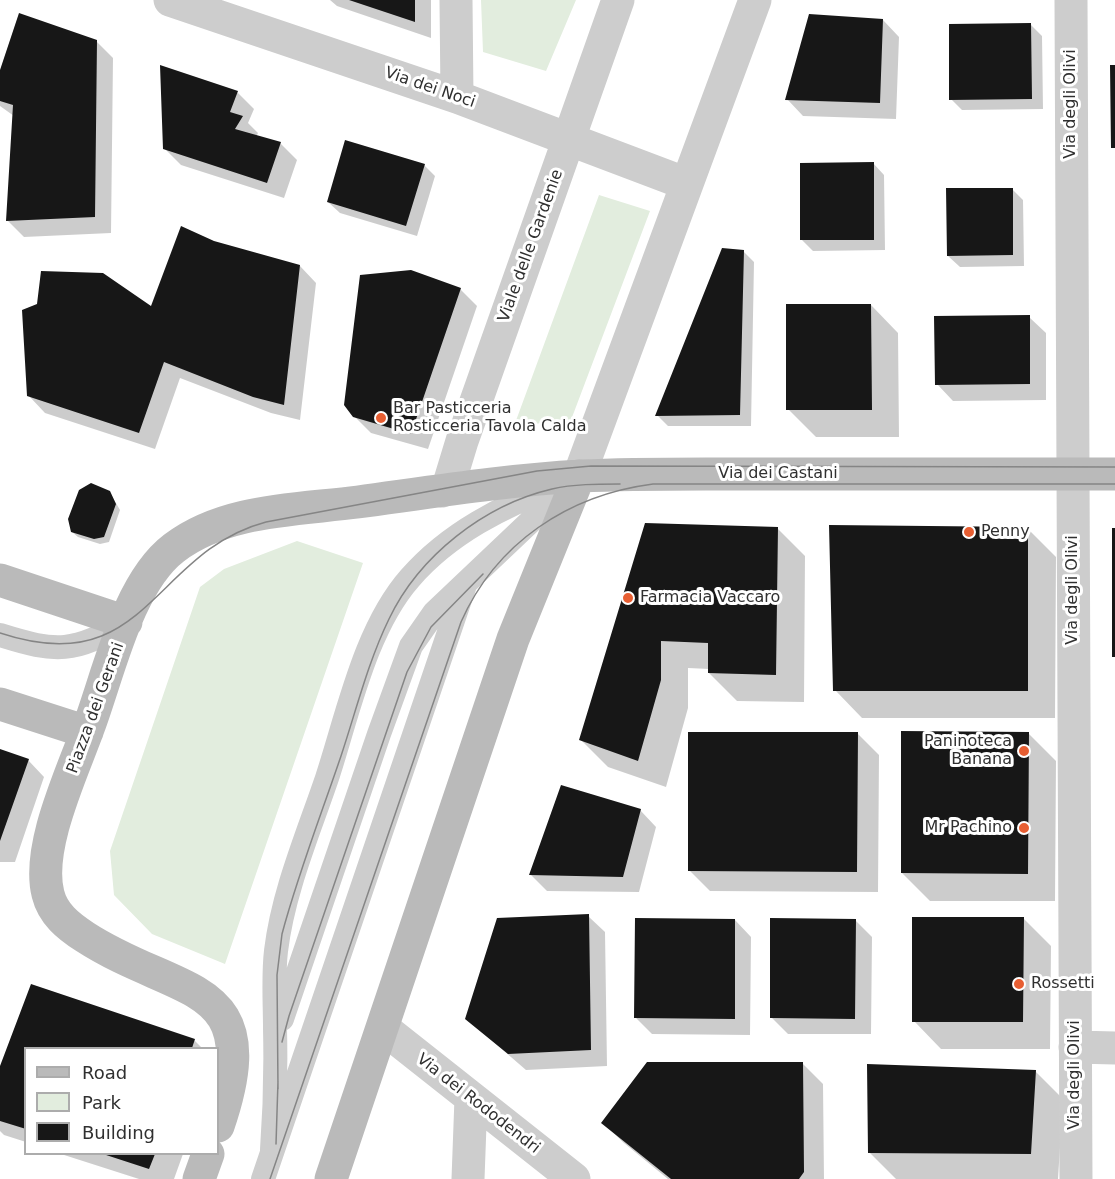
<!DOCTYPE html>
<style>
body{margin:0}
#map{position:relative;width:1115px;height:1179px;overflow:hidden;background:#fff;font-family:"DejaVu Sans",sans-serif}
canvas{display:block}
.legend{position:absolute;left:24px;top:1047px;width:195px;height:108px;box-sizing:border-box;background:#fff;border:2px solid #acacac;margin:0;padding:8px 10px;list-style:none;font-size:18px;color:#303030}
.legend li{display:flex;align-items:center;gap:12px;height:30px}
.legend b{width:30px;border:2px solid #acacac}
</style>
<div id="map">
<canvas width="1115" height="1179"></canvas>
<ul class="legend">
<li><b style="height:8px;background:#bababa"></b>Road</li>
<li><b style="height:16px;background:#e2edde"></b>Park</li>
<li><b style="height:16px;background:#171717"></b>Building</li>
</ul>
</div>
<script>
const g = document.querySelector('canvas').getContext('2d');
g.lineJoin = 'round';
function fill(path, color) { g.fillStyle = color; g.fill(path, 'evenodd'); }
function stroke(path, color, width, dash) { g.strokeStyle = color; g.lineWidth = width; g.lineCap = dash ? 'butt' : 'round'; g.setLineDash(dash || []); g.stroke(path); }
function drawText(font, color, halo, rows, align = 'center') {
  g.font = font + ' "DejaVu Sans",sans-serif'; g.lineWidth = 6; g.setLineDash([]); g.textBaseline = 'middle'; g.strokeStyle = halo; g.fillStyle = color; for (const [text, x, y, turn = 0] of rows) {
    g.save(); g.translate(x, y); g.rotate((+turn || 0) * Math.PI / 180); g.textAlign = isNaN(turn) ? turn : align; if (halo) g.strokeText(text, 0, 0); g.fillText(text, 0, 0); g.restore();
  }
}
fill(new Path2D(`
 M481 0H576L546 71 483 52Z
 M599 195 650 211 571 420 514 426Z
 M297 541 363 563 225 964 152 934 114 895 110 851 200 587 224 569Z`), '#e2edde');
fill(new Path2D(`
 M330 0H431V38L337 6Z
 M883 20 899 37 896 119 803 116 787 99Z
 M1031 25 1042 36 1043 109 962 110 951 99Z
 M96 41 113 58 111 233 24 237 7 220 14 116 0 106V74Z
 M162 67 238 93 254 109 248 123 258 133 256 137 280 143 297 160 284 198 181 165 165 149Z
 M873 163 884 175 885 250 813 251 802 240Z
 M424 165 435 176 417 236 340 213 328 202Z
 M1012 189 1023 200 1024 266 960 267 948 256Z
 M213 243 300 266 316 283 300 420 271 413 180 378 155 449 45 413 29 396 152 308Z
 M743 251 754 262 751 426H668L657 415Z
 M460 289 477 306 428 449 371 433 354 416Z
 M871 305 898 333 899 437H816L788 409Z
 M1029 317 1046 333V400L953 401 937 384Z
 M110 493 120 510 109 542 100 544 78 537 72 532Z
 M646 524 777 528 805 556 804 702 737 701 709 673V669L688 668V708L666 787 608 767 580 739Z
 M1028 529 1056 557 1055 718H862L835 690Z
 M1028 733 1056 761 1055 901H930L902 873Z
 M858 734 879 755 878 892 710 891 689 870Z
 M0 751 28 760 44 777 15 862H0Z
 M562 786 640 810 656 827 639 892 547 891 531 875Z
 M588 916 605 932 607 1066 526 1070 467 1019Z
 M1023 918 1051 946 1050 1049H941L914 1021Z
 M735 920 751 937 750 1035 652 1034 636 1018Z
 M855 920 872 937 871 1034H788L772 1018Z
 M32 986 194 1040 202 1048H26V1142L4 1135 0 1131V1070Z
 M802 1063 823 1084 824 1179H668L624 1143 603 1123Z
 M1035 1071 1063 1099 1058 1179H896L869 1152Z
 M61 1154H183L174 1179H139Z`), '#0003');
fill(new Path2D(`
 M349 0H415V22Z
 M19 13 97 40 95 217 6 221 13 105 0 101V70Z
 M809 14 883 19 880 103 785 100Z
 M1031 23 1032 99 949 100V24Z
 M160 65 238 91 230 112 243 116 235 129 281 142 267 183 163 149Z
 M1110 65H1115V148H1111Z
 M345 140 425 164 406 226 327 202Z
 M874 162V240H800V163Z
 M946 188H1013V255L947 256Z
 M181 226 214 241 300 265 284 405 253 397 164 362 139 433 27 396 22 310 37 304 41 271 103 273 151 306Z
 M722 248 744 250 740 415 655 416Z
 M411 270 461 288 411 434 353 417 344 405 360 275Z
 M786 304H871L872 410H786Z
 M1030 315V384L935 385 934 316Z
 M91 483 110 491 116 504 104 537 94 539 71 532 68 519 79 490Z
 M645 523 778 527 776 675 708 673V643L661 641V680L638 761 579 740Z
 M829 525 1028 527V691H833Z
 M1112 528H1115V657H1112Z
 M901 731 1029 732 1028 874 901 873Z
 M688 732H858L857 872 688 871Z
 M0 749 29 759 0 841Z
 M561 785 641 809 623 877 529 875Z
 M589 914 591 1050 508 1054 465 1019 497 918Z
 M912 917H1024L1023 1022H912Z
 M635 918 735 919V1019L634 1018Z
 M770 918 856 919 855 1019 770 1018Z
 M31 984 195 1039 192 1048H26V1129L0 1121V1066Z
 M647 1062H803L804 1172 799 1179H671L601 1123Z
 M867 1064 1036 1070 1031 1154 868 1153Z
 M103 1154H155L149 1169Z`), '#171717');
stroke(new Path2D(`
 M0 635C57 653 74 653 126 622
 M282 1019 379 734 411 646 434 613 570 484
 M272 1150C275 1109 276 1069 275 1028 275 1003 273 976 276 951 283 892 308 834 327 778 348 714 365 629 410 578 449 533 503 506 558 485
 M263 1179 465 585`), '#cdcdcd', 24);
stroke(new Path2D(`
 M170 0 457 97 687 184
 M456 0 457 97
 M1071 0 1076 1179
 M579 476 755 0
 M442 491 448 487 462 441 618 0
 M383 1028 574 1179
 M1075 1047 1115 1048
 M468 1179 471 1098`), '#cdcdcd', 33);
stroke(new Path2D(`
 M0 580 126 622
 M0 704 87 732
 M218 1126C269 978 179 998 85 937 68 926 53 914 48 894 36 847 73 771 89 726 109 672 128 583 174 548 225 509 297 510 358 502 432 492 507 480 581 476 642 473 704 474 765 474 881 473 998 474 1115 474
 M199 1179 208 1154
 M331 1179 513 639 579 476`), '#bababa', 33);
stroke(new Path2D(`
 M0 633C147 682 152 552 266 522L537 471 591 466 1115 467
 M282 1042 289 1016 407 672 431 627 483 574
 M278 1089 277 975 282 934C298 874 321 815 341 756 356 711 368 662 389 619 419 556 484 505 552 489 574 484 597 484 620 484
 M276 1144 278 1081
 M270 1179 461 622C496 543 568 495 653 484H1115`), '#858585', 1.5);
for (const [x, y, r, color] of [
 [381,418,6,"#e75e32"],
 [969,532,6,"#e75e32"],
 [628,598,6,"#e75e32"],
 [1024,751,6,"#e75e32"],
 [1024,828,6,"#e75e32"],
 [1019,984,6,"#e75e32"]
]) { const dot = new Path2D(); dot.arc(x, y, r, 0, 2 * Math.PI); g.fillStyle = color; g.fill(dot); stroke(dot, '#fff', 2); }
drawText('16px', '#303030', '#fff', [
 ["Via dei Noci",430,88,19],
 ["Via degli Olivi",1071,104,-90],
 ["Viale delle Gardenie",531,246,-70],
 ["Via dei Castani",778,474],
 ["Via degli Olivi",1073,590,-90],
 ["Piazza dei Gerani",96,708,-70],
 ["Via degli Olivi",1075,1075,-90],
 ["Via dei Rododendri",478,1104,38]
]);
drawText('16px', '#303030', '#fff', [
 ["Bar Pasticceria",393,409],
 ["Rosticceria Tavola Calda",393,427],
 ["Penny",981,532],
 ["Farmacia Vaccaro",640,598],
 ["Paninoteca",1012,742,"right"],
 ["Banana",1012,760,"right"],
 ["Mr Pachino",1012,828,"right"],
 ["Rossetti",1031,984]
], 'left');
</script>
